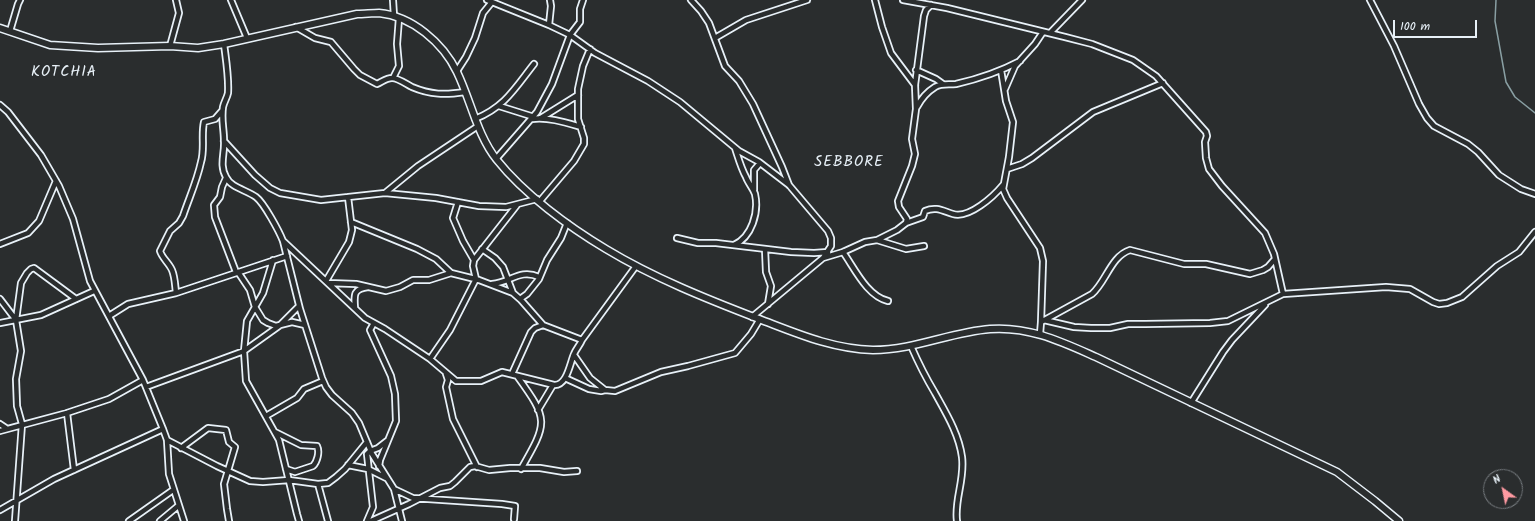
<!DOCTYPE html>
<style>
body{margin:0}
#map{position:relative;width:1535px;height:521px;overflow:hidden;background:#2a2d2e;font-family:Kalam,sans-serif}
canvas{display:block}
.north{position:absolute;left:1483px;top:469px;width:40px;height:40px;box-sizing:border-box;background:#2a2d2e;border:1px solid #767b7f;border-radius:50%;rotate:327deg;font-size:11px;font-weight:700;line-height:16px;text-align:center;color:#e8f1f8}
.north::after{content:'';display:block;margin:auto;width:14px;height:18px;background:#ff9aa2;clip-path:polygon(50% 0,100% 100%,50% 72%,0 100%)}
.scale{position:absolute;left:1393px;top:20px;width:84px;height:18px;box-sizing:border-box;border:2px solid #e8f1f8;border-top:0;padding-left:5px;font-size:12px;line-height:14px;white-space:nowrap;color:#e8f1f8;-webkit-text-stroke:3px #2a2d2e;paint-order:stroke}
</style>
<div id="map">
<canvas width="1535" height="521"></canvas>
<div class="north">N</div>
<div class="scale">100 m</div>
</div>
<script>
const g = document.querySelector('canvas').getContext('2d');
g.lineJoin = 'round';
function stroke(path, color, width, dash) { g.strokeStyle = color; g.lineWidth = width; g.lineCap = dash ? 'butt' : 'round'; g.setLineDash(dash || []); g.stroke(path); }
function drawText(font, color, halo, rows, align = 'center') {
  g.font = font + ' Kalam,sans-serif'; g.lineWidth = 3; g.setLineDash([]); g.textBaseline = 'middle'; g.strokeStyle = halo; g.fillStyle = color; for (const [text, x, y, turn = 0] of rows) {
    g.save(); g.translate(x, y); g.rotate((+turn || 0) * Math.PI / 180); g.textAlign = isNaN(turn) ? turn : align; if (halo) g.strokeText(text, 0, 0); g.fillText(text, 0, 0); g.restore();
  }
}
stroke(new Path2D(`
 M1496 0 1495 21 1506 82 1515 97 1535 113`), '#899fa3', 1.5);
const street = new Path2D(`
 M231 0 247 38
 M393 0 394 16
 M487 0 549 25 570 35 595 53 648 81 680 102 739 151 759 162 789 185 828 231 831 238V246L823 258 752 317
 M691 0 701 11 709 23 725 66 739 81 753 104 782 167 789 185
 M875 0 882 27 891 53 915 85
 M903 0 947 8 1065 37 1092 44 1133 60 1156 76 1206 132 1207 136 1205 142 1206 158 1209 169 1222 186 1265 233 1274 254 1283 294
 M1370 0 1394 46 1419 104 1427 118 1434 126 1468 144 1478 152 1499 175 1521 189 1535 194
 M549 25 551 6 550 0
 M296 27 315 38 331 42 354 69 360 75 377 84C382 82 386 78 392 78 398 78 406 84 412 87 431 95 445 95 465 92
 M10 31 18 4 20 0
 M1050 33 1082 0
 M715 38 746 20 807 0
 M224 44C226 60 229 77 228 93 227 98 224 102 223 107 221 120 224 128 224 141 225 153 219 165 226 177 231 188 247 190 256 197 264 203 279 231 283 241L300 309 322 378 326 387 332 395 352 413 359 423 372 454 394 489 402 521
 M170 46 179 13 176 0
 M916 70 936 79 943 84
 M1001 70 1006 101 1013 122 1009 157 1003 189 1007 198 1040 248 1043 261 1041 322 1092 294C1106 282 1111 256 1130 250L1184 264H1206L1250 274 1263 270 1268 267 1275 259
 M457 71 466 57 475 38 483 13 492 2
 M393 78 399 66 397 44 399 18
 M1005 89 1015 66 1035 44 1043 32
 M0 105 8 112 41 155 59 186 73 219 90 281 143 380 163 429 167 440 169 474 184 521
 M499 106 534 117
 M917 107C921 99 927 92 935 87 942 83 949 85 956 84 978 79 1001 71 1020 61
 M541 118 578 95
 M475 119C505 107 515 88 534 64
 M532 119C548 117 564 122 581 127
 M224 141 255 175 270 188 280 193 321 200 385 193 436 198 479 206 506 207 537 199
 M496 159 537 112 552 84 570 35 580 22V9L583 0
 M1007 169 1022 164 1032 158 1093 112 1163 83
 M226 178 222 187 220 197 214 205 215 217 236 272
 M754 190V170L760 163
 M385 193 418 166 478 126
 M540 201 574 161 584 144V138L578 119V89L583 66 590 49
 M458 202 453 218 463 241 474 260
 M351 222 417 249 436 259 451 273 479 280 513 293
 M906 223 907 219 899 207 898 201 912 166 915 154 912 139 916 109 915 85 924 16 926 10 931 5
 M677 238 698 243H716L791 252 814 253 828 252
 M877 240 906 249 924 246
 M283 241 365 318 385 329 430 359 456 381H481L502 372 554 385C567 386 570 363 574 354 576 349 580 345 582 340L636 266
 M0 244 28 233 39 221 56 181
 M734 245C752 237 759 212 755 194 753 188 748 183 746 177 741 168 738 157 735 148
 M482 249 495 258 503 267 513 293 521 300 543 325 582 340
 M765 249 766 272 771 286 768 304
 M843 252C855 269 867 296 888 301
 M823 258 843 252 865 242 877 240 897 230 906 223 923 217 925 211C936 206 943 211 953 214 969 219 994 196 1003 185
 M273 260 263 293 247 321 244 351 246 381 279 440 297 514 299 521
 M238 272 250 290 255 307 263 320 268 323 276 326 292 322 305 325
 M326 281 349 242 352 230 348 197
 M328 283 356 284 386 291 400 287 413 280H429L451 273
 M492 284C510 283 520 268 539 277
 M176 293C175 285 175 277 172 270 169 263 162 258 160 251L170 231 179 223 183 216C189 198 197 181 201 162 205 149 201 135 204 122L215 119 222 111
 M0 299 16 320
 M520 299 527 294 539 279 547 260 561 238 567 223
 M355 308C354 295 353 289 368 287
 M109 316 128 304 176 293 287 256
 M1044 320 1074 327 1091 328H1110L1128 324H1145L1210 323 1228 321 1283 294 1386 287 1410 289 1433 302 1439 304 1447 303 1462 297 1497 266 1519 252 1535 232
 M0 323 41 315 94 291
 M374 323 370 330 391 376 395 394 396 421 380 460 379 466
 M1040 334 1041 322
 M911 346C918 362 926 378 935 393 946 413 959 434 962 457 965 480 954 500 957 521
 M574 355 590 378 605 390
 M430 359 450 330 476 279 473 266 474 260 517 205
 M446 374 448 380 446 387 453 419 477 467
 M512 374 531 332 535 328 543 325
 M517 376C549 420 548 422 521 469
 M565 378 589 389 601 391 605 390 615 391 661 372 688 366 735 353 751 334 760 319
 M146 387 244 351 279 326 299 306
 M1191 403 1223 352 1232 340 1265 305
 M538 410 553 385
 M67 413 74 470
 M266 416 297 398 304 389 323 381
 M0 424 6 428
 M0 431 67 413 109 399 143 380
 M275 432 301 445 317 446C320 452 317 462 313 466L295 472 286 469
 M167 440 217 466 250 481 263 482 289 480 318 484 328 483 336 477 345 469 367 442
 M181 448 208 428 226 430 229 442 235 447 224 484 227 509 229 521
 M348 465 368 469 386 478
 M318 484 328 521
 M394 489 413 498 502 504 515 506 514 519
 M0 510 54 479 163 429
 M15 521 22 424 17 406 16 379 21 351 16 320 21 283 27 273 31 269 34 268 76 299
 M129 521 173 490
 M160 521 178 506
 M367 521 373 507 367 454 370 451 378 448 387 441
 M371 521 409 504 440 488 450 486 455 482 470 467 475 466 489 470 510 468H540L564 472 577 471`);
const secondary = new Path2D(`
 M0 28 50 45 98 48 170 46 198 48 224 44 357 14C364 14 372 13 379 13 412 16 443 43 457 72 471 101 477 135 497 160 524 194 569 227 606 249 654 278 707 299 759 319 796 333 832 349 873 350 914 350 951 332 990 329 1029 326 1062 342 1096 357L1337 472 1375 501 1399 521`);
stroke(street, '#e8f1f8', 8);
stroke(secondary, '#e8f1f8', 9);
stroke(street, '#2a2d2e', 4.5);
stroke(secondary, '#2a2d2e', 6);
g.letterSpacing = '1px';
drawText('15px', '#e8f1f8', '#2a2d2e', [
 ["KOTCHIA",64,73],
 ["SEBBORE",849,163]
]);
g.letterSpacing = '0px';
</script>
